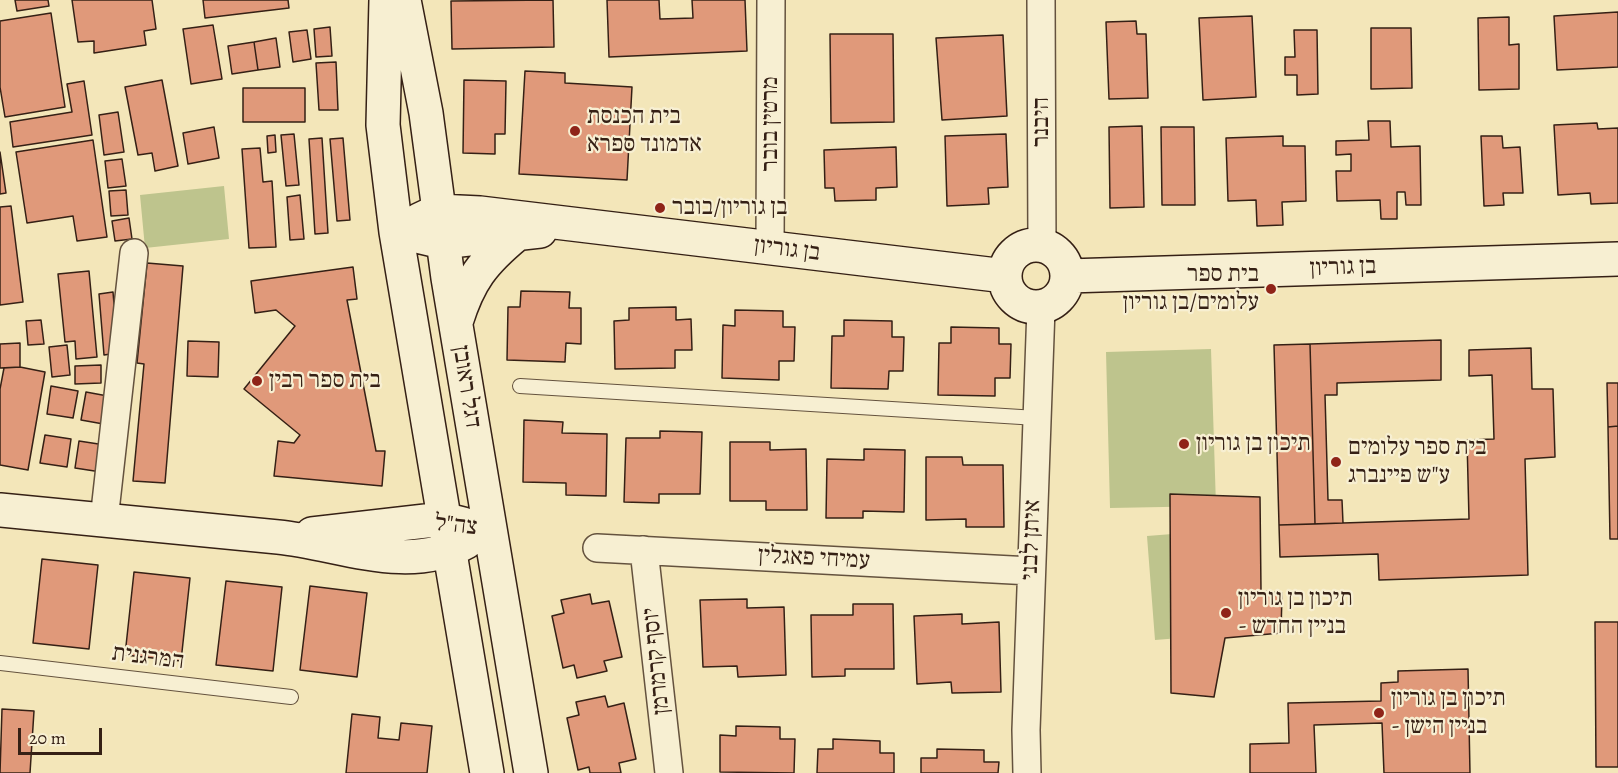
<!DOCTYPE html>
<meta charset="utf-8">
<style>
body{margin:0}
#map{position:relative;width:1618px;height:773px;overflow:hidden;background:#f3e6b9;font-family:Alegreya,serif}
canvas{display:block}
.scale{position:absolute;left:18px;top:728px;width:84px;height:27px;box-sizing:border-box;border:3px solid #352015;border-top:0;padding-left:8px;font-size:18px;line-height:21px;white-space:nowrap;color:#352015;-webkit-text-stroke:4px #f7efd2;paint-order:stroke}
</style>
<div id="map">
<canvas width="1618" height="773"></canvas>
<div class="scale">20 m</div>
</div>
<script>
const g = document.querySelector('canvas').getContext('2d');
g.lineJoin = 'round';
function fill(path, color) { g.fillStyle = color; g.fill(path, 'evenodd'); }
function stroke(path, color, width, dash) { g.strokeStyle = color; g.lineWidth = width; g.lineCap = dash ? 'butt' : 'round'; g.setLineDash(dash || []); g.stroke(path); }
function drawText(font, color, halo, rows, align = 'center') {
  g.font = font + ' Alegreya,"Frank Ruhl Libre",serif'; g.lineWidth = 4.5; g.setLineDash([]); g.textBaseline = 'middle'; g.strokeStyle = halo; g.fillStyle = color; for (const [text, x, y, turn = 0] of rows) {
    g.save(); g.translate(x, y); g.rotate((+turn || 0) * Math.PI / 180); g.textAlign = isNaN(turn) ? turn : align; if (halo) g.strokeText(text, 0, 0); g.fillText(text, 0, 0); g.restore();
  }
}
fill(new Path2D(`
 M224 186 229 239 145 248 140 195Z
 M1211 349 1216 506 1110 508 1106 352Z
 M1198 532 1205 636 1155 640 1147 536Z`), '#bec48d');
const building = new Path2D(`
 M15 0H48L49 6 17 11Z
 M72 0H152L156 29 144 31 146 45 94 53V41L78 42Z
 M203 0H288L289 8 205 18Z
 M553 0 554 47 452 49 451 1Z
 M607 0H659L660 19 693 18 692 0H745L747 51 609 57Z
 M1618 12V67L1557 70 1554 16Z
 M51 13 65 107 5 117 0 87V21Z
 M1252 16 1256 97 1203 100 1199 18Z
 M1509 17V45L1519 44V89L1479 90 1478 18Z
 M1136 21 1137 34H1146L1148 98 1109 99 1106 22Z
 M213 25 222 79 191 84 183 29Z
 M330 27 332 56 316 57 314 29Z
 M1371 28H1411L1412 88 1371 89Z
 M307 30 311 59 293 62 289 32Z
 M1294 30H1317L1318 94 1297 95V75H1285V57H1295Z
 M830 34H893L894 122 831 123Z
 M1003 35 1007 116 942 120 936 38Z
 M276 38 280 67 258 70 254 42Z
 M254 42 258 70 232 74 228 46Z
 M336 62 338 110H319L316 63Z
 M525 71 565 73V83L632 87 627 180 519 174Z
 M162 80 178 166 155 171 152 153 138 155 125 87Z
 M464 80 506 81 505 134H495V154L463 153Z
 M84 81 92 135 13 147 10 122 72 112 67 84Z
 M243 88H305V122H243Z
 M118 112 124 152 104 155 99 115Z
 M1368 121H1390L1391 147 1420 146 1421 205H1406L1405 192H1397V219H1381L1380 200 1337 201 1336 171H1351V154L1336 155V141L1369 140Z
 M1597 123 1598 129 1618 128V203L1591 204 1590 193 1558 195 1554 125Z
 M1142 126 1144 207 1110 208 1109 127Z
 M214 127 219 158 188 164 183 133Z
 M1161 127H1194L1195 205H1162Z
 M294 134 299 185 286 186 281 135Z
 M1006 134 1008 187 988 188 989 204 947 206 945 136Z
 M275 135 276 152 268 153 267 136Z
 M1283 136V146H1305L1306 201 1282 202 1283 225 1257 226 1256 200 1228 201 1226 138Z
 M1481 136H1502L1503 148 1520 147 1523 193H1503L1504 205 1484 206Z
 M322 138 328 233 315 234 309 139Z
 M343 138 350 220 337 221 330 139Z
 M93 140 107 237 77 241 73 216 27 223 16 152Z
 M896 147 897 187 876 188V200L835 201 834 188H825L824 150Z
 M260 148 263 182 272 181 276 247 249 248 242 149Z
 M0 152 6 193 0 194Z
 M122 159 126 186 108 188 105 161Z
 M126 190 128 215 111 216 109 191Z
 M300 195 304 239 290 240 287 197Z
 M11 206 23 302 0 305V207Z
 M129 218 132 239 115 241 112 221Z
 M147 263 183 266 165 483 133 481 144 364 137 363Z
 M353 267 357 299 347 300 376 451H385L382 486 274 476 278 441 294 443 300 435 244 389 295 326 276 310 255 313 251 281Z
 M89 271 97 357 76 359 75 341 65 342 58 274Z
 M521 291 570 292 569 308H581V344L566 343 565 362 507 360 508 307H520Z
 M113 292 118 353 104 355 99 294Z
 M676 307V320L691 319 692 350H675V368L615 369 614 321 629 320V308Z
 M735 310 783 311V327H795L794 361H779V380L722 378 723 325 735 326Z
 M41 320 44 344 28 345 26 321Z
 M844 320 892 321V337H904L903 371H889L888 389 831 388 832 336H844Z
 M951 327 999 328V344H1011L1010 378H995V396L938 395 939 343H951Z
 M1441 340V380L1337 383V395H1325L1328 500H1342L1343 523 1315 524 1310 344Z
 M188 341 219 342 218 377 187 376Z
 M20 343V367L0 368V344Z
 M1310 344 1315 524 1279 525 1274 345Z
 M67 345 70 375 52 377 49 347Z
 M1531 348 1532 389H1553L1555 457 1525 459 1528 575 1379 580 1378 554 1280 557 1279 525 1469 519 1467 440 1494 439 1492 375 1469 376V350Z
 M101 365V383L75 384V366Z
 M20 367 45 372 28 470 0 465V389L4 368Z
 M1607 383H1618V426L1608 427Z
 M51 386 78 391 73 418 47 414Z
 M86 392 113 397 109 425 81 420Z
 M524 420 563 422 562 433 607 434 606 496 566 495V483L523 482Z
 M1618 426V539H1610L1608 427Z
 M660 431 702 432 700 494H659V503L624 502 626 438H660Z
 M45 435 71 439 67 467 40 463Z
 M79 441 105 445 101 472 75 468Z
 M730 442H770V450L806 449 807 510H766V501H730Z
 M864 449 905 450 904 512 863 511V518H826L827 459 864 460Z
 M926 457H962L963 465H1003L1004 527H966V519L926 520Z
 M1170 494 1260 497 1261 591 1282 593 1281 633 1225 638 1214 697 1171 693Z
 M42 559 98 565 89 649 33 643Z
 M134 572 190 578 181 661 125 655Z
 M226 581 282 587 273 671 216 665Z
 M310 586 367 593 357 677 300 670Z
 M590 594 592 604 609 601 622 657 604 661 607 671 577 678 574 665 563 668 552 616 564 613 561 600Z
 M747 599V608L784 607 786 675 738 677 737 666 703 667 700 600Z
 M853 604H893L894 669H845V676L812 677 811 615H853Z
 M962 614V624L999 622 1001 692 952 693 951 682 917 684 914 616Z
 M1595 622H1618V767H1596Z
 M1468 669 1470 773H1384L1382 723 1314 725 1316 773H1250V744L1289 743 1288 703 1381 701V683L1398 682V671Z
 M605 696 608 707 624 703 636 759 619 763 621 773H590L589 767 578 770 567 718 579 715 576 702Z
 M2 709 34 711 30 773H0Z
 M352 714 380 717 378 738 399 740 401 723 432 726 427 773H346Z
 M736 726 780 727V739H795L794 773 720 772V735L736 736Z
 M833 739 880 741V753H894V773H817L818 749H833Z
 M937 749 984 750V762H999L998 773H921V758H937Z`);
fill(building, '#e0997a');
stroke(building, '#352015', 1.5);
const lane = new Path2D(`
 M520 386 1037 418
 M0 663 291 697`);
const street = new Path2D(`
 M1041 0 1042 245
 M770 248 771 0
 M104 520 134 253
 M597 548 1031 571
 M644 550 669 773
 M1027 773 1026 730 1041 308`);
const secondary = new Path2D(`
 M386 0 383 125 396 232 487 773
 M404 0 426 113 448 278 531 773
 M419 220 438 211 480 213 1005 276
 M421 237 442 242 540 231
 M1005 276a31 31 0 1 1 62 0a31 31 0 1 1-62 0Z
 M1068 276 1618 259
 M456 322C469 280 483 262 517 234
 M0 510C93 519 185 528 278 537 340 543 407 575 466 542
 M312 534 443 519 463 524`);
stroke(lane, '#64523e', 16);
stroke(street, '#64523e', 30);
stroke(secondary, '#352015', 36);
stroke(lane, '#f7efd2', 14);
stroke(street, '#f7efd2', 27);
stroke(secondary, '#f7efd2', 33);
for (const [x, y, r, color] of [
 [575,131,6,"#8f2418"],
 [660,208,6,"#8f2418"],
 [1271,289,6,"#8f2418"],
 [257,381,6,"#8f2418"],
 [1184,444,6,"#8f2418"],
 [1336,462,6,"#8f2418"],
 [1226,613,6,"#8f2418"],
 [1379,713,6,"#8f2418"]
]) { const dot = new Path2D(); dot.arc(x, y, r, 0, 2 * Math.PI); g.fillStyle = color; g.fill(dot); stroke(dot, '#f7efd2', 2); }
drawText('24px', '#352015', '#f7efd2', [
 ["בית הכנסת",587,117],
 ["אדמונד ספרא",587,145],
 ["בן גוריון/בובר",672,208],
 ["בית ספר",1259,275,"right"],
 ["עלומים/בן גוריון",1259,303,"right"],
 ["בית ספר רבין",269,381],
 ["תיכון בן גוריון",1196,444],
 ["בית ספר עלומים",1348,448],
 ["ע\"ש פיינברג",1348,476],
 ["תיכון בן גוריון",1238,599],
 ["- בניין החדש",1238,627],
 ["תיכון בן גוריון",1391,699],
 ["- בניין הישן",1391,727]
], 'left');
drawText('24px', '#352015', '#f7efd2', [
 ["היבנר",1042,122,-90],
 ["מרטין בובר",771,124,-90],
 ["בן גוריון",787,250,7],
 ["בן גוריון",1343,268,-2],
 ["דגל ראובן",466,387,81],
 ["צה\"ל",456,526,6],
 ["איתן לבני",1032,540,-88],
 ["עמיחי פאגלין",814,559,3],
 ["המרגנית",148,658,7],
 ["יוסף קרמרמן",657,661,-96]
]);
</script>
